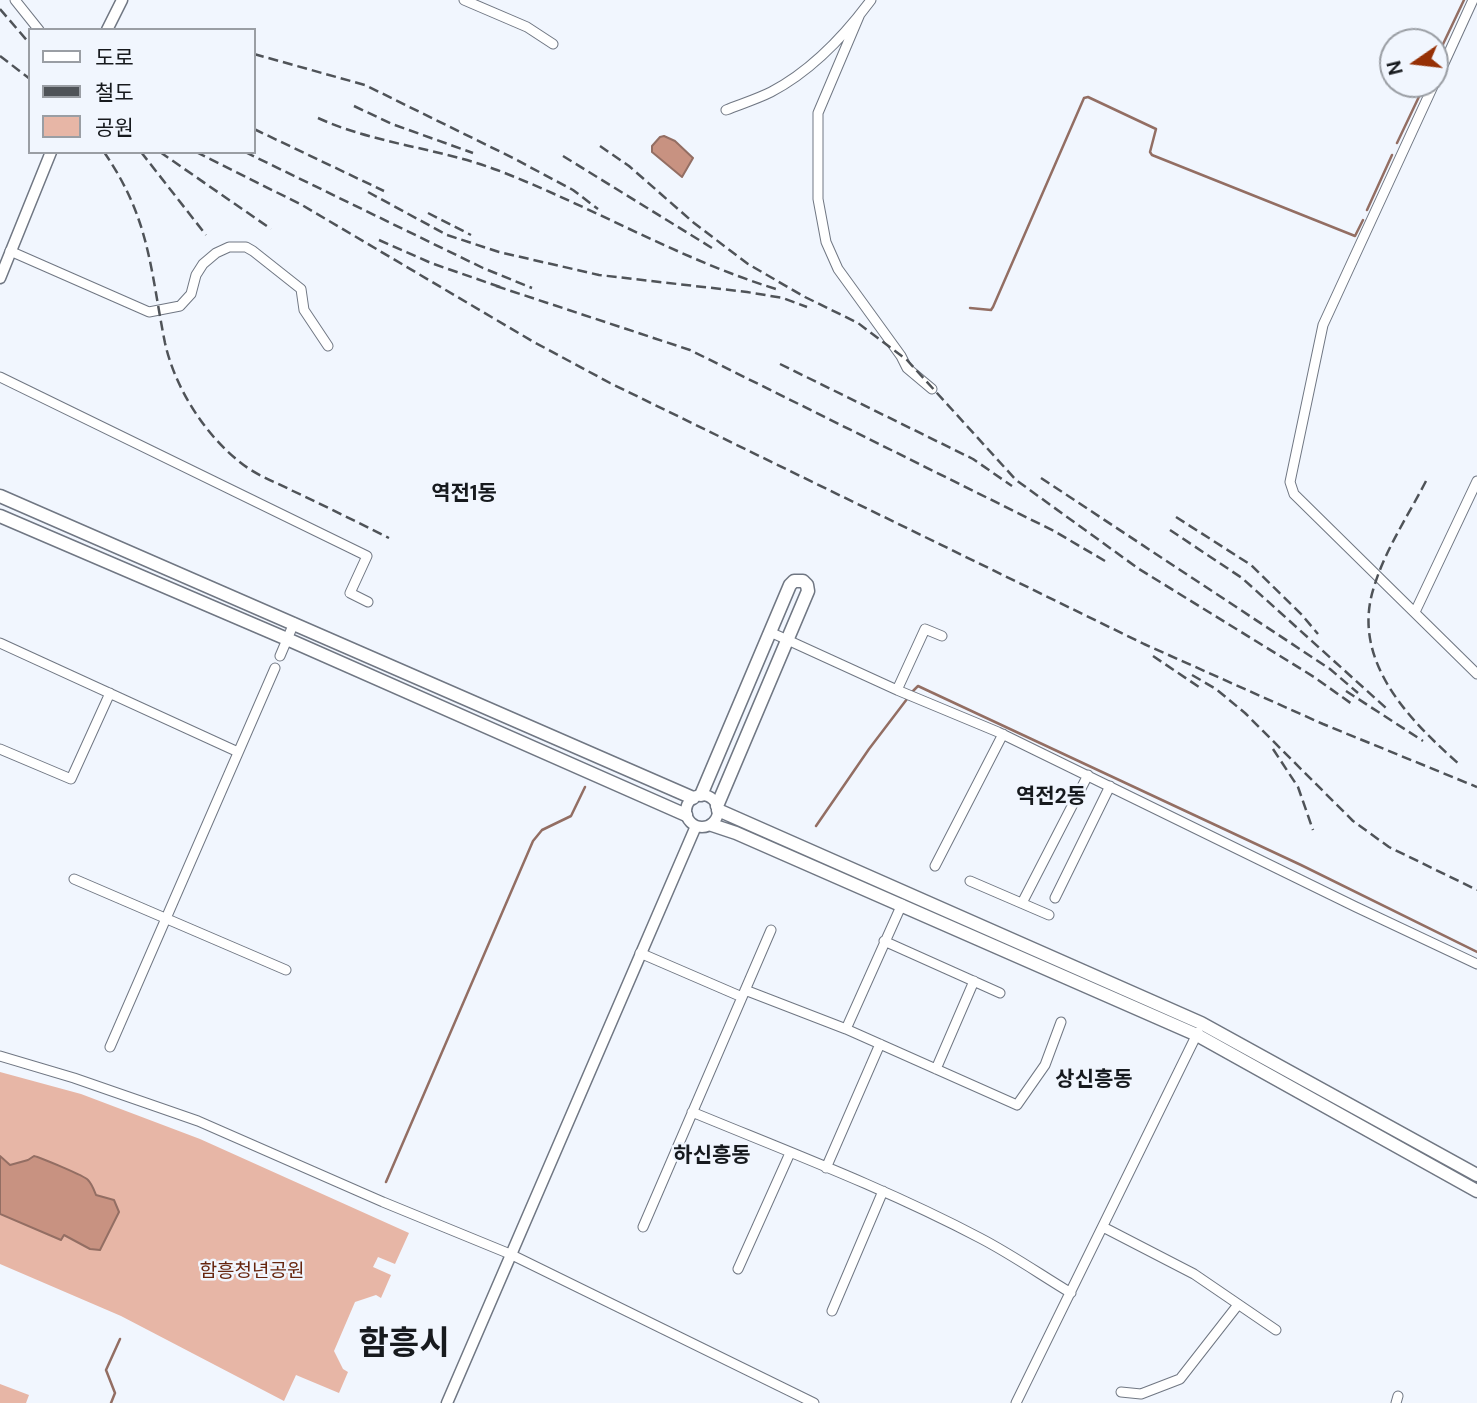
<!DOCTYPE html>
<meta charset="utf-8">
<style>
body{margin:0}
#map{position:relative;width:1477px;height:1403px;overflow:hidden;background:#f1f6fe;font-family:"DM Sans","Noto Sans KR",sans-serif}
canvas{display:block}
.legend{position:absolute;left:28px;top:28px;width:228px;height:126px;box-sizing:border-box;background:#f1f6fe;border:2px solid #9a9ea4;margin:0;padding:9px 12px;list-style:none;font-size:21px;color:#171a1e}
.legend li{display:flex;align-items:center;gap:14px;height:35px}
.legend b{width:35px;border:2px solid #9a9ea4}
.north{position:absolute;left:1379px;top:28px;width:70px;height:70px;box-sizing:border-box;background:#f1f6fe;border:2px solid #9a9ea4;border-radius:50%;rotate:256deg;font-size:19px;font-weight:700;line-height:28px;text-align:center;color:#171a1e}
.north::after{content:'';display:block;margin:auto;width:24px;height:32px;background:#963005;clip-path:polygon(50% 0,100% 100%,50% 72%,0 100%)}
</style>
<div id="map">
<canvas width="1477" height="1403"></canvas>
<ul class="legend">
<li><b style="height:9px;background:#fff"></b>도로</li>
<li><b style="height:9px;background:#4f5358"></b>철도</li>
<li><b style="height:19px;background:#e7b6a6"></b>공원</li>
</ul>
<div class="north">N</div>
</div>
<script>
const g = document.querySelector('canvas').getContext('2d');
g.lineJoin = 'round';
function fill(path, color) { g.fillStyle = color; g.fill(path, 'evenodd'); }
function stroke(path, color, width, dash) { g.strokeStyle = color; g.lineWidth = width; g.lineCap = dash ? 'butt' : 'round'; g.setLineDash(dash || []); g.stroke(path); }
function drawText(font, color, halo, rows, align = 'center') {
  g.font = font + ' "DM Sans","Noto Sans KR",sans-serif'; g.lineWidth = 5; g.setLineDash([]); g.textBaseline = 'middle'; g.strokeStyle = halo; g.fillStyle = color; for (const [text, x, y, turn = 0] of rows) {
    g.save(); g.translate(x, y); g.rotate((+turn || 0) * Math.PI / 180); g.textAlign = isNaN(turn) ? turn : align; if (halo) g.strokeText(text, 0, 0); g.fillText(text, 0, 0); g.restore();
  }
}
fill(new Path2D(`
 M0 1072 81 1094 200 1139 409 1233 395 1264 378 1257 373 1267 391 1275 381 1298 376 1295 355 1302 334 1351 343 1369 348 1372 339 1393 296 1375 284 1401 121 1316 0 1264Z
 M0 1384 29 1395 26 1403H0Z`), '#e7b6a6');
const water = new Path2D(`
 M664 136 675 141 693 158 682 177 652 152V146L660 137Z
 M0 1156 10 1165 28 1160 34 1156C39 1157 85 1176 88 1180 92 1184 94 1190 96 1195L114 1200 119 1212 100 1250 90 1249 64 1235 61 1240 0 1214Z`);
fill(water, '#c89281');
stroke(water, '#936e63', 2);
stroke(new Path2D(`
 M1435 61 1464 0
 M1397 143 1425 84
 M1367 210 1392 155
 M970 308 991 310 993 307 1084 98 1088 97 1156 129 1150 152 1152 155 1355 236 1363 220
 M913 691 918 686 1301 865 1477 952
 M816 826 869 749 907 699
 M386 1182 533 841 542 830 571 816 585 787
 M111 1403 115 1393 106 1370 120 1339`), '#936e63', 2.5);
const minor = new Path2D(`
 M15 0 39 30
 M464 0 527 27 553 44
 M860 14 818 113V199L826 242 838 269 901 356 907 368 932 389
 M1435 83 1473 0
 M1434 84 1323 325 1290 482 1294 494 1477 674
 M726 110C741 104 757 99 771 92 811 71 845 35 871 0
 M10 251 149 312 180 306 191 294 196 275 203 264 216 253 229 247H246L253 251 301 289 304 310 328 346
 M0 377 367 556 350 593 368 602
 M1415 612 1477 481
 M770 632 897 690 998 732 1356 907 1477 964
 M0 643 238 752
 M280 656 294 623
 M897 690 925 629 942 636
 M0 749 71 779 110 693
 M935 866 1003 734
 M74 879 286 970
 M970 881 1049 915
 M1055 898 1110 786
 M1022 903 1088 775
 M884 941 1000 993
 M640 953 742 997
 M745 990 846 1029 1017 1105 1045 1065 1061 1022
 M846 1029 902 904
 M110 1047 275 668
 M0 1056 74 1078 198 1121 383 1202 510 1254 814 1403
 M936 1069 974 981
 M692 1112C789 1152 887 1189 980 1238 1011 1254 1041 1275 1071 1293
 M826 1168 880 1044
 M643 1227 771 930
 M1103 1227 1194 1274 1276 1330
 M738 1269 790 1153
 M832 1311 883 1191
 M1121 1392 1141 1394 1180 1379 1237 1306
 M1016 1403 1198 1032
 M1396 1403 1398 1396`);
const tertiary = new Path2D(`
 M107 30 122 0
 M0 278 51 152
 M686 811a16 16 0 1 1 32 0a16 16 0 1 1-32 0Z
 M447 1403 696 826`);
const secondary = new Path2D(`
 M0 496 693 798
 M0 516 287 639 686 815
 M701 795 790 585 794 581H803L807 585 808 591 717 806
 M718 810 1201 1023 1477 1175
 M712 825 736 833 1197 1035 1477 1191`);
stroke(minor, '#707783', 11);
stroke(tertiary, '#707783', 13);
stroke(secondary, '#707783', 15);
stroke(minor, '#fff', 9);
stroke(tertiary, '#fff', 10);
stroke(secondary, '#fff', 12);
stroke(new Path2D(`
 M0 9 30 44
 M254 54 365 85 513 158 573 190 598 209
 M0 56 30 79
 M354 106 392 124 473 153
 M318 118C375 144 439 148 497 170 591 206 679 259 776 289
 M254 129 384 191
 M600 146 629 166 694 223 748 264 805 297 858 323 907 360 1016 480 1139 569 1314 677 1352 704
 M104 152C150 219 150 268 165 343 175 388 205 435 241 463 256 475 275 482 293 491 325 506 357 522 389 538
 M141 152 206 235
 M160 152 271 229
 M196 152 302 205 532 341 610 383 1144 644 1323 724 1477 787
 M245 152 483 268 532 288
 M563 156 712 248
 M368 192 447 235 499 252 599 275 747 292 783 298 807 307
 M428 213 471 235
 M379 240 431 263 503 288
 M496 286 690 350 1054 531 1105 561
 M780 364 973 459 1012 486
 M1041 478 1330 669 1358 693
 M1426 481C1408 516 1385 550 1374 587 1350 660 1409 720 1459 764
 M1176 517 1251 565 1302 615 1318 634
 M1170 530 1242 578 1386 708
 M1153 656 1199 687
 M1192 675 1216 689 1245 713 1353 821 1389 847 1477 890
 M1346 691 1423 741
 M1273 749 1298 787 1313 830`), '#4f5358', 2.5, [10, 5]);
drawText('19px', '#67250e', '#f1f6fe', [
 ["함흥청년공원",252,1272]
]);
drawText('bold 21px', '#171a1e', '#f1f6fe', [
 ["역전1동",464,494],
 ["역전2동",1051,797],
 ["상신흥동",1094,1080],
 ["하신흥동",712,1156]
]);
drawText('bold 33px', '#171a1e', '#f1f6fe', [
 ["함흥시",404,1345]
]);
</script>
